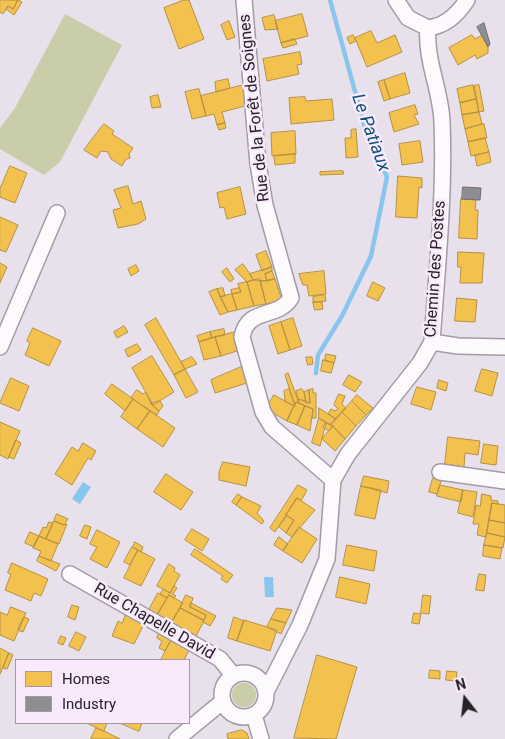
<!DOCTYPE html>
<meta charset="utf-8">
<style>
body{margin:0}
#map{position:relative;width:505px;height:739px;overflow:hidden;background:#e8e0ea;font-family:Roboto,sans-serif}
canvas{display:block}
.legend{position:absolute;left:15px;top:659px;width:175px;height:65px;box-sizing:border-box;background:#f9e9fc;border:1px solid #a599a7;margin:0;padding:6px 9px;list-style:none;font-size:15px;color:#272128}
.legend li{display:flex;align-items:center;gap:10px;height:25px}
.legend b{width:25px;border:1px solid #a599a7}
.north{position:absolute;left:440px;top:674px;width:50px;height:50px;-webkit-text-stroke:4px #f9e9fc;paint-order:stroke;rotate:344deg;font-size:14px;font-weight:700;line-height:20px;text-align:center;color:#272128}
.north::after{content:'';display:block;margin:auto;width:18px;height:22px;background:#272128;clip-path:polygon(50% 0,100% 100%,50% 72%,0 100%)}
</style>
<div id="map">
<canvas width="505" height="739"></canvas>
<ul class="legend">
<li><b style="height:14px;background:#f2c14e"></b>Homes</li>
<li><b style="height:14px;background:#8d8d92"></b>Industry</li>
</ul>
<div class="north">N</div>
</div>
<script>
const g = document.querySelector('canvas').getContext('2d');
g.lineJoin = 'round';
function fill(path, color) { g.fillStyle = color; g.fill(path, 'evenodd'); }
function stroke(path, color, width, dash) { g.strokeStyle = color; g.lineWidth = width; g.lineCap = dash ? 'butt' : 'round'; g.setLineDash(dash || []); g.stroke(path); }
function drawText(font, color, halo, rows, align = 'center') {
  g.font = font + ' Roboto,sans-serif'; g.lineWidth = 5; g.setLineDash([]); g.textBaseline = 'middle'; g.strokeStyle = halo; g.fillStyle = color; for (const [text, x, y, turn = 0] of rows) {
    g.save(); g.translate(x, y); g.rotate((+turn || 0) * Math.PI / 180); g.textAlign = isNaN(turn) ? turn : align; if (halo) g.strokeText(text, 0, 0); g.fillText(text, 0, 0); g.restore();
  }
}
fill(new Path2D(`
 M65 14 122 45 60 162 44 175 0 149V128L15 108Z
 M232 695a12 12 0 1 1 24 0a12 12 0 1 1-24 0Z`), '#cacda9');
fill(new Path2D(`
 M83 482 91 487 80 504 72 499Z
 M264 577H273L274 597H265Z`), '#89c6ee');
const homes = new Path2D(`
 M0 0H18L13 9 8 6 3 14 0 12Z
 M18 0 22 2 14 15 6 9 8 6 13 9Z
 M184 0H189L204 39 179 49 164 8Z
 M302 14 308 36 281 43 275 21Z
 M274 15 278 29 265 30 262 18Z
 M229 21 235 37 227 40 221 25Z
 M371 31 377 43 395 35 402 52 367 67 355 38Z
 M353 35 356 41 350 44 347 38Z
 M472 35 475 39 482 35 488 47V53L477 59 475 55 458 65 449 48Z
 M295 39 297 44 283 48 281 43Z
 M300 52 302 64 297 65 299 74 267 81 263 59Z
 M405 73 410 93 390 99 384 80Z
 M228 79 230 88 216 92 215 82Z
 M384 80 390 99 384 101 378 82Z
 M244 85 249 105 222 112 225 123 217 125 214 114 206 116 201 96Z
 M473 85 476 99 460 103 457 89Z
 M479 85 484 111 479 112 474 86Z
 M199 89 206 116 192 119 185 92Z
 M158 95 161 107 152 108 150 97Z
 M305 97 306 101 332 99 334 120 291 124 289 98Z
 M476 99 479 112 462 115 460 103Z
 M415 105 418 114 414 115 419 124 394 132 389 113Z
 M479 112 482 124 465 129 462 115Z
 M225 123 226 128 219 130 217 125Z
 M104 124 114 131 112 134 133 148 129 154 130 158 126 159 122 166 111 159 108 152 101 151 97 158 84 150Z
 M484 124 487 138 468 142 465 129Z
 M356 129 358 157 346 158 345 138H351V130Z
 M295 131 296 154 272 156 271 133Z
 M485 138 489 152 471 156 468 142Z
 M420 141 423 162 402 165 399 144Z
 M489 152 491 162 477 166 475 156Z
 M295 154V163L275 165 274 156Z
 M10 166 27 173 15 203 0 197V189Z
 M343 171 344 174 320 175V172Z
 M398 176 422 178V188L419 187 417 218 396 217Z
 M128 186 133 204 141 201 146 219 138 224 118 228 113 210 121 208 114 190Z
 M240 187 246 214 227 219 224 207 220 208 217 193Z
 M461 199 476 200 475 210H478L477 239 459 238Z
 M0 217 18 225 6 252 0 250Z
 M266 251 272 267 262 271 256 255Z
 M458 252 484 253 482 283H460L461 267H458Z
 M0 263 7 267 0 283Z
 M243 264 250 274 253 280 247 282 235 270Z
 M136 265 139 271 131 276 128 269Z
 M272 267V271L265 274 267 281 253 280 250 274Z
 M227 268 234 279 230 282 222 272Z
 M272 271 275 279 267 281 265 274Z
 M324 271 326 294 309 296 307 285H303L299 274Z
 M260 279 266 304 254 306 247 282Z
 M275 279 282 300 266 304 260 282Z
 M247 282 254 306 237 310 232 294 241 292 238 284Z
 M373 282 385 288 378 301 367 296Z
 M223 288 225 296 220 297 217 289Z
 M239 288 241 292 232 294 231 290Z
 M217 289 228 312 220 315 209 292Z
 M232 294 237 310 228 312 220 297Z
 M325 295 326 301 313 302V297Z
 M457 298 477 300 475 322 455 321Z
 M313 302H322L323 309 315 310Z
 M156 318 185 369 174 375 145 325Z
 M293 318 302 346 290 350 281 322Z
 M281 322 290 350 278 354 269 326Z
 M124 326 128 332 117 338 114 332Z
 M33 328 61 341 49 366 25 355 30 343 27 341Z
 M224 329 225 335 212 338 210 332Z
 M210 332 212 338 199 342 197 336Z
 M236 332 240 350 221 356 215 337Z
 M215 337 221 356 204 360 199 342Z
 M137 344 141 350 128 357 125 350Z
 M326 354 336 356 334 363 325 360Z
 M152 356 174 392 153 405 132 368Z
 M192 357 197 364 185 369 181 362Z
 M306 357H312L313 364 308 365Z
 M323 360 334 363 331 373 321 371Z
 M246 365 250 382 215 393 211 380Z
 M185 369 198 392 186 398 174 375Z
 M482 369 498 373 492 396 475 391Z
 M288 373 299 403 296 402 295 406 285 375Z
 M349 375 362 382 355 392 343 385Z
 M11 378 29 386 19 411 0 403Z
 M439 380 448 383 446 391 437 388Z
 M112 384 133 399 125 411 105 394Z
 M417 387 436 392 431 410 411 404Z
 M289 389 295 406H294L285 401 284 391Z
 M302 389 304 392 306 401 298 399 296 391Z
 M313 389V393H316V418H312L313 409 299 403 298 399 310 403 309 390Z
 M137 390 143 394 146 392 151 404 159 411 157 415 131 398Z
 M309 390 310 403H306L304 392Z
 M339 394 345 396 342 404 346 408 336 419 328 414 331 409 335 411 338 409 334 405Z
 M274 395 294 406 287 421 266 409Z
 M357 395 373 408 366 415 352 401Z
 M133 399 150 411 137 429 121 417Z
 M160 401 163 406 159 411 151 404Z
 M352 401 366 415 356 426 342 412Z
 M296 402 305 406 297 425 287 421Z
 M305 406 313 409 310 431 297 425Z
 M319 408 336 419 331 425 319 418Z
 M150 411 175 428 163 447 137 429Z
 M342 412 356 426 345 439 331 424Z
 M319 418 326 423 320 446 312 443Z
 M0 422 20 431 8 459 0 455Z
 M326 423 333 426 329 431 323 427Z
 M333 426 345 439 335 451 322 439Z
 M448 437 480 441 478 455 465 453 464 467 445 464Z
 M16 440 21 443 14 459 9 457Z
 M83 443 96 451 91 460 88 458 72 485 55 474 72 447 78 451Z
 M484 444 498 446 496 465 481 463Z
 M223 462 250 467 246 486 219 480V472Z
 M166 474 193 492 181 510 154 492Z
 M364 476 389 481 387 493 361 486Z
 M433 478 441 481 437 494 429 492Z
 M298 485 307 490 301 501 297 498 275 532 270 528Z
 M440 485 463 490 461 502 437 496Z
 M361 486 381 490 375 519 355 515Z
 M463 490 477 492 473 517 458 513Z
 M238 494 242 497 236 505 232 502Z
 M482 494 491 496V500L498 501V504L492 503 486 537 477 535 479 524H473L476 505 480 506Z
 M242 497 261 506 257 513 264 521 262 524 236 505Z
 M297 498 315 510 292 537 286 533 294 520 286 515Z
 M492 503 505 505V523L489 520Z
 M57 514 68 519 64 525 54 521Z
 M287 516 294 520 286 533 279 527Z
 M489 520 505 523V537L487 533Z
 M54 521 64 525 67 524 59 544 46 539Z
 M49 522 53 523 46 539 39 536 43 527 46 528Z
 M85 525 91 527 87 539 80 536Z
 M299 527 317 539 302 563 283 551Z
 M192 529 209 539 202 551 185 540Z
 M97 530 120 542 107 568 90 559 97 547 90 544Z
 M30 532 39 536 34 547 25 543Z
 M487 533 505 537 503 548 484 545Z
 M39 536 58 544 51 561 39 556 41 551 33 548Z
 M279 537 288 544 283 551 274 545Z
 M135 542 143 547 141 552 133 547Z
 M347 545 377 551 374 571 343 565Z
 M484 545 502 548 500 559 483 556Z
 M132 547 138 550 130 565 124 562Z
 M195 549 233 575 227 583 221 579 223 576 191 555Z
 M138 550 155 559 141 586 124 578Z
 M39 556 60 564 56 571 37 561Z
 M12 563 48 579 41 596 34 593 31 601 5 590 11 574 8 573Z
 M169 564 175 568 174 571 180 575 170 593 157 586Z
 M479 574 486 575 484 591 476 590Z
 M340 577 370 584 366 604 336 597Z
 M174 586 177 588 173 594 176 596 174 598 169 595 167 598 160 594 163 589 170 593Z
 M158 593 167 598 156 617 148 612Z
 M169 595 183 603 170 625 156 617Z
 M186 595 193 598 190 607 206 615 204 620 180 608Z
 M423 595 431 596 429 614 421 613Z
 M191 603 216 616 210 626 203 622 206 615 190 607Z
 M72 605 79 607 75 620 68 617Z
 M11 607 26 613 14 641 0 635V612L7 615Z
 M180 608 204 621 195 638 170 625Z
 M277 608 292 610 286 623 271 619Z
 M414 613 421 614 419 624 412 623Z
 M126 614 145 622 134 644 112 636 118 621 122 623Z
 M24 617 29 619 23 632 18 630Z
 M234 617 244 621 237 641 228 638Z
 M271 619 286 623 281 634 267 627Z
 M244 620 277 630 270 651 237 641Z
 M160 631 172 638 165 651 159 648 162 641 157 638Z
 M76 632 86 637 79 651 69 646Z
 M61 636 66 638 63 645 58 643Z
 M172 638 190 648 184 660H161Z
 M0 648 9 653 0 674Z
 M9 653 13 655 7 669 3 668Z
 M317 655 357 667 336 739 294 738Z
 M430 670 440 671V679L429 678Z
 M447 671 457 672 456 681 446 680Z
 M87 723H107L104 731Z
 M120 723H142L139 731Z
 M96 728 104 731 120 739H91Z
 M242 730 247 733 249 739H228L227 734Z`);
fill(homes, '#f2c14e');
stroke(homes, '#b59143', 1);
const industry = new Path2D(`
 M484 23 490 44 488 47 477 27Z
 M463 187 481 188 480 200 462 199Z`);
fill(industry, '#8d8d92');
stroke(industry, '#6e6d72', 1);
stroke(new Path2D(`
 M316 373 318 355 342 316 371 256 387 177 365 128 330 0`), '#89c6ee', 4.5);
const minor = new Path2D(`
 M244 0 258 164 265 205 291 298C277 320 248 306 242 337L263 412 272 427 333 480
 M396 0 408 18 428 28
 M428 28C446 26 458 14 467 0
 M432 342 458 346 505 347
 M0 347 57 213
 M440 472 505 481
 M70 574 220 659 233 675
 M222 695a22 22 0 1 1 44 0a22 22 0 1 1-44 0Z
 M266 692 300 625 327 559 333 480 348 454 420 363 432 342C437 269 445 195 442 122 441 90 425 60 428 28
 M254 715 261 739
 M177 739 222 702`);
stroke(minor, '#a39ca4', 18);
stroke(minor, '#fcfafc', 15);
drawText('16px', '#272128', '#f9e9fc', [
 ["Rue de la Forêt de Soignes",255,108,-96],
 ["Chemin des Postes",436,269,-86],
 ["Rue Chapelle David",154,622,30]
]);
drawText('italic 18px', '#0c5578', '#f9e9fc', [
 ["Le Patiaux",370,133,70]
]);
</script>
